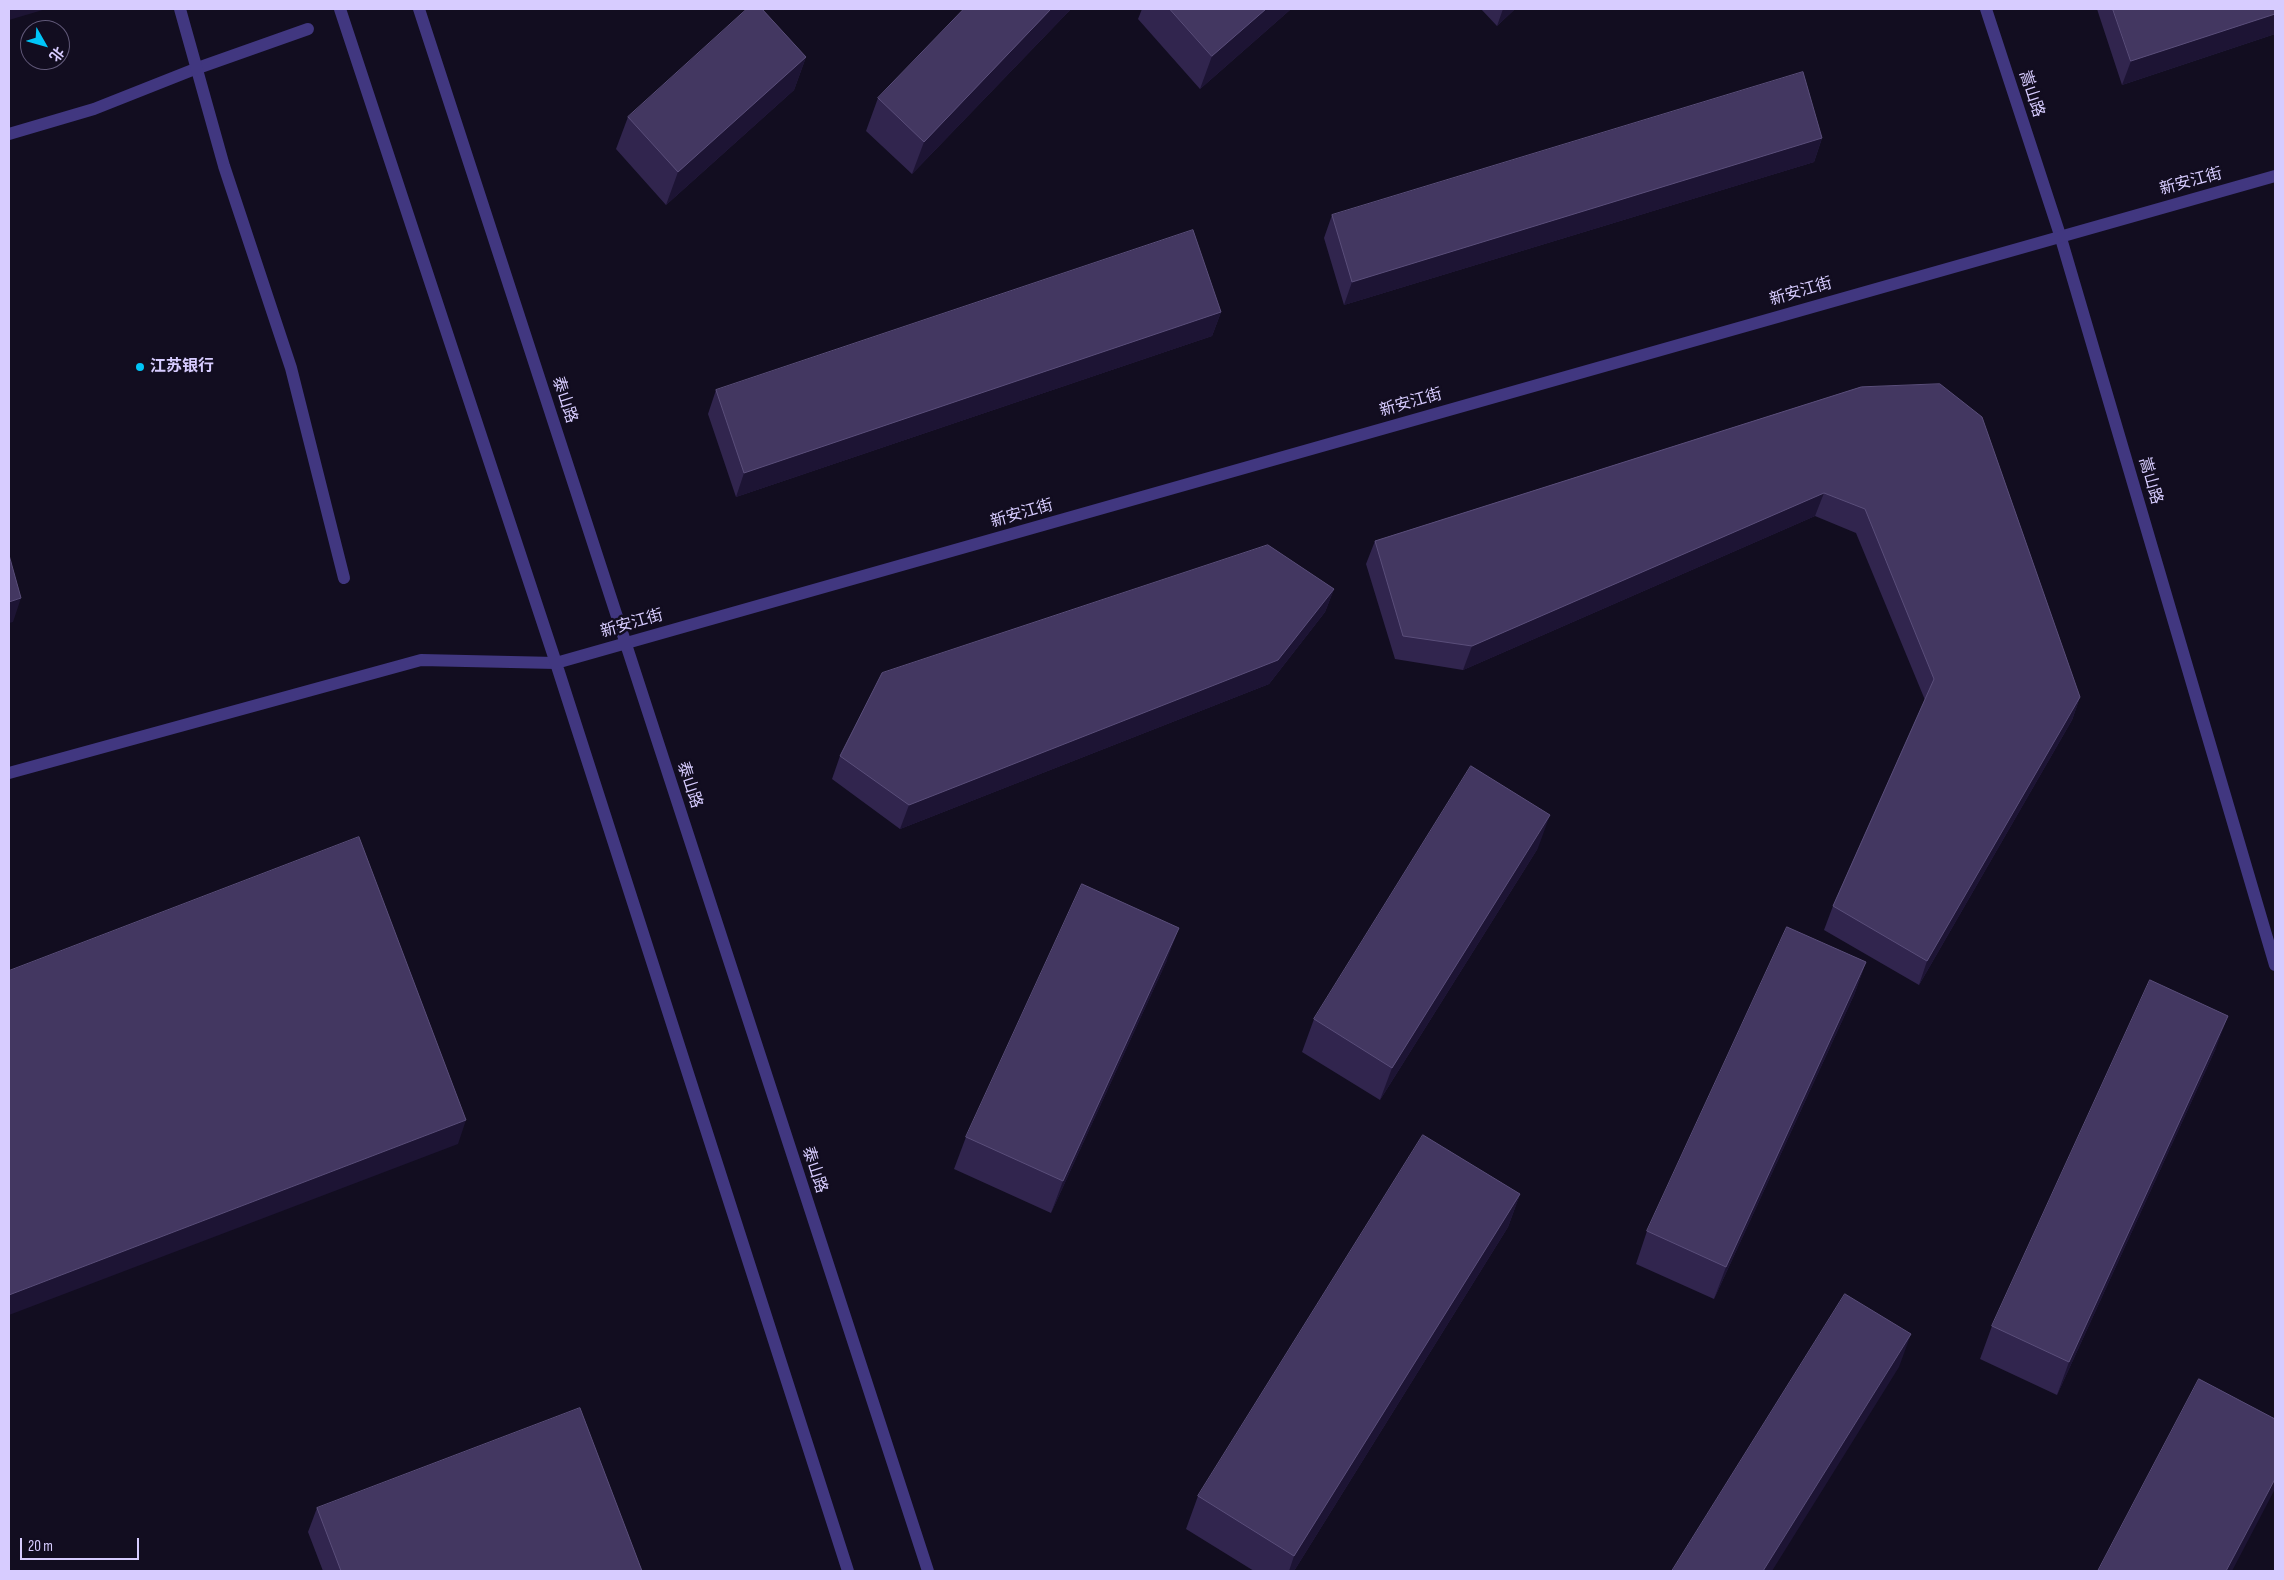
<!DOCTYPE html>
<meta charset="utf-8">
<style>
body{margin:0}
#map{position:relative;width:2284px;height:1580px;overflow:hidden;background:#120d20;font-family:"Sofia Sans Condensed","Noto Sans SC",sans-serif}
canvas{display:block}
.frame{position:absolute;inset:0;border:10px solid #d7ccff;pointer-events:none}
.north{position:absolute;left:20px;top:20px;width:50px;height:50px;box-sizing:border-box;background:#120d20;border:1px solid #615979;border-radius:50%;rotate:128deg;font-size:14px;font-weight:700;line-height:20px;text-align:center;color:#d7ccff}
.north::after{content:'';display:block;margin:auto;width:18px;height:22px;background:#00c5f7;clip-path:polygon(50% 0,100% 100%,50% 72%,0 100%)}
.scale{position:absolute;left:20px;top:1538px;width:119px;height:22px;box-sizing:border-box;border:2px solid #d7ccff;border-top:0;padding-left:6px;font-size:15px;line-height:18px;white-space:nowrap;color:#d7ccff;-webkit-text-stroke:4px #120d20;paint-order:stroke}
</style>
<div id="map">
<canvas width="2284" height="1580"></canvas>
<div class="frame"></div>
<div class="north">北</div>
<div class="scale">20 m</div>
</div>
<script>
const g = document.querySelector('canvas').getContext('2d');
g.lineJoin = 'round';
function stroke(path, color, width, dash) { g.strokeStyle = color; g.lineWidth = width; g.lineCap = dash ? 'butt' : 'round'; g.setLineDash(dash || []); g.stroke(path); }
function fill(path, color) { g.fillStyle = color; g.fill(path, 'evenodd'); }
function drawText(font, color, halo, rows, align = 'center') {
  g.font = font + ' "Sofia Sans Condensed","Noto Sans SC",sans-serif'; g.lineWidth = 5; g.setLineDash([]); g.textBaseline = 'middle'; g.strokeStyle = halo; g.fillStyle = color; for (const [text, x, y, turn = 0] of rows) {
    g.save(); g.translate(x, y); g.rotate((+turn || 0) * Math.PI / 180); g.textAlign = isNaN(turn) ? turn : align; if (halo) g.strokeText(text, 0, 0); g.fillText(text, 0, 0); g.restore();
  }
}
stroke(new Path2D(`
 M9 134 94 109 195 69 308 29`), '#413780', 12);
stroke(new Path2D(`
 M180 9 224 166 291 368 344 578
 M1986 9 2060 235 2275 965
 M9 773 421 660 556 663`), '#413780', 12);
stroke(new Path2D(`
 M340 9 556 663 848 1571
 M419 9 928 1571
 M556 663 2275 176`), '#413780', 12);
fill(new Path2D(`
 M964 9H1071L912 174 866 131 878 98Z
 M1142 9H1291L1200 89 1138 19Z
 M1481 9H1515L1497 26Z
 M2097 9H2275V34L2122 85Z
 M806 57 794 90 666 205 616 149 628 117Z
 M1822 138 1814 162 1344 305 1324 238 1332 215Z
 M1221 312 1212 336 736 497 708 414 716 390Z
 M1861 387 2080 697 2072 720 1919 985 1824 930 1833 906 1925 700 1856 533 1815 516 1463 670 1395 659 1366 564 1375 541Z
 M1334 589 1325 612 1269 684 900 829 832 779 840 756Z
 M1538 848 1380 1100 1302 1052 1314 1019Z
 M1167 960 1051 1213 954 1169 966 1137Z
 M1866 962 1854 995 1714 1299 1636 1264 1647 1231Z
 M2216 1048 2057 1395 1980 1359 1992 1326Z
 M1520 1194 1508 1227 1294 1571H1254L1186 1529 1198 1496Z
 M317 1508 642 1571H323L308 1532Z`), '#31254e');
fill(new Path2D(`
 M9 9H46L9 20Z
 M1051 9H1071L912 174 924 142Z
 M1266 9H1291L1200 89 1212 56Z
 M1503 9H1515L1497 26Z
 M2275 14V34L2122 85 2131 61Z
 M806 57 794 90 666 205 678 172Z
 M1822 138 1814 162 1344 305 1352 282Z
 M1221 312 1212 336 736 497 744 473Z
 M1824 493 1815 516 1463 670 1472 646Z
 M1334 589 1325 612 1269 684 900 829 909 805Z
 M21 598 13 622 9 623V602Z
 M2080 697 2072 720 1919 985 1927 961Z
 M1550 815 1538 848 1380 1100 1392 1068Z
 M1179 928 1167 960 1051 1213 1063 1181Z
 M1866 962 1854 995 1714 1299 1726 1267Z
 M2228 1016 2216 1048 2057 1395 2069 1362Z
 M466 1120 458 1144 9 1315V1295Z
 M1520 1194 1508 1227 1294 1571H1289L1294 1556Z
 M1911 1334 1899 1367 1772 1571H1763Z
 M2275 1479V1489L2232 1571H2226Z`), '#1d1434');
const building = new Path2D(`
 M747 9H762L806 57 678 172 628 117Z
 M964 9H1051L924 142 878 98Z
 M1170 9H1266L1212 56Z
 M2113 9H2275V14L2131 61Z
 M1803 72 1822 138 1352 282 1332 215Z
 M1193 230 1221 312 744 473 716 390Z
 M1940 384 1982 417 2080 697 1927 961 1833 906 1934 679 1865 509 1824 493 1472 646 1403 636 1375 541 1861 387Z
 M1268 545 1334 589 1278 660 909 805 840 756 882 673Z
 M9 555 21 598 9 602Z
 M1471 766 1550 815 1392 1068 1314 1019Z
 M359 837 466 1120 9 1295V971Z
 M1082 884 1179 928 1063 1181 966 1137Z
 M1787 927 1866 962 1726 1267 1647 1231Z
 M2150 980 2228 1016 2069 1362 1992 1326Z
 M1423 1135 1520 1194 1294 1556 1198 1496Z
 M1845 1294 1911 1334 1763 1571H1672Z
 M2199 1379 2275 1419V1479L2226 1571H2098Z
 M580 1408 642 1571H341L317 1508Z`);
fill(building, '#433761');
stroke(building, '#5a4e7a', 1);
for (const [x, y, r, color] of [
 [140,367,5,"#00c5f7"]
]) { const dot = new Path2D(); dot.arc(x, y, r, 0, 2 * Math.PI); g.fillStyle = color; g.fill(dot); stroke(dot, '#120d20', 2); }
drawText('16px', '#d7ccff', '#120d20', [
 ["嵩山路",2031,94,72],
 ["新安江街",2191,182,-15],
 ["新安江街",1801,292,-16],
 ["泰山路",564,400,72],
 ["新安江街",1411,403,-16],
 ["嵩山路",2150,481,74],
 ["新安江街",1022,514,-16],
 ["新安江街",632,624,-16],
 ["泰山路",689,785,72],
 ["泰山路",814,1170,72]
]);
drawText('bold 16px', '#d7ccff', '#120d20', [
 ["江苏银行",150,367]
], 'left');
</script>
